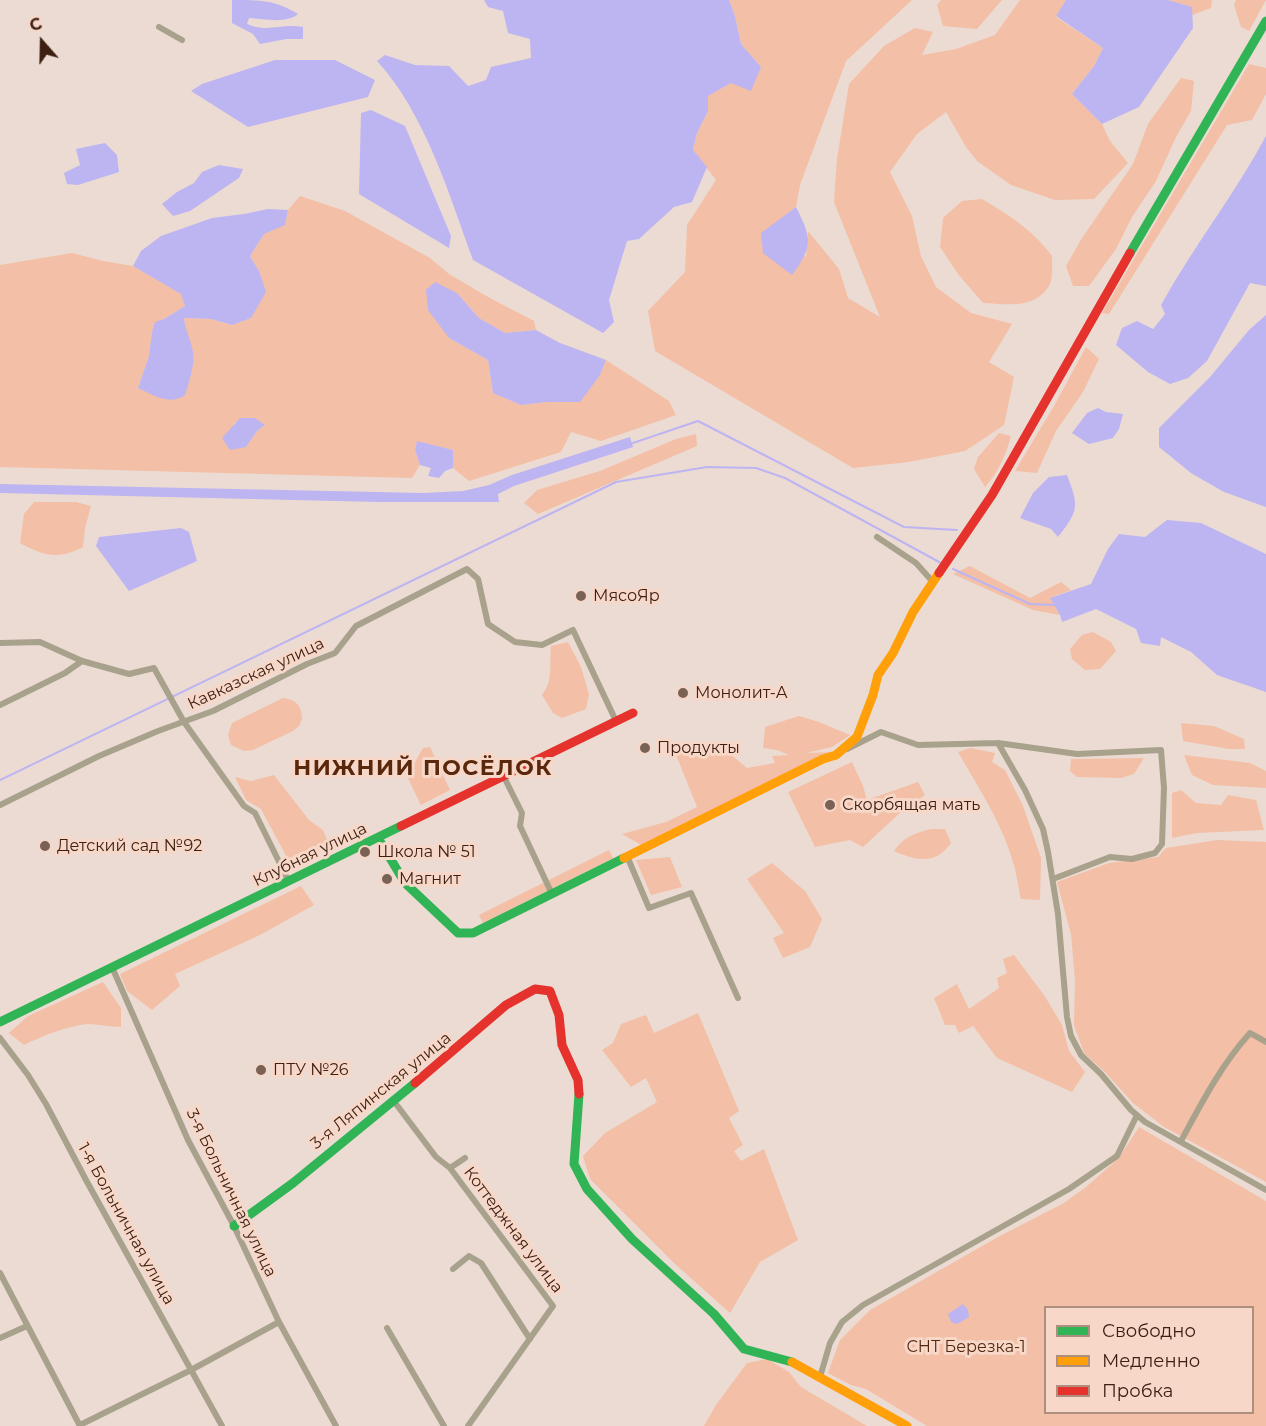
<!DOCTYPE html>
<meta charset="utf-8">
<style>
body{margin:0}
#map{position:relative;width:1266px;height:1426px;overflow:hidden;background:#ecdbd2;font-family:Montserrat,sans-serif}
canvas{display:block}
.legend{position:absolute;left:1044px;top:1306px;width:210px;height:108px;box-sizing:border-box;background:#f7d7c8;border:2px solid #ad8e7f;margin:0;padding:8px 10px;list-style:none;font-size:18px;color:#3d2012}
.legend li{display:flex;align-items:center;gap:12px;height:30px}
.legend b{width:30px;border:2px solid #ad8e7f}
.north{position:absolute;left:12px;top:12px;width:60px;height:60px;-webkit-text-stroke:4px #f7d7c8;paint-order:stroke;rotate:340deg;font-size:16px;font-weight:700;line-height:24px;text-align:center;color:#3d2012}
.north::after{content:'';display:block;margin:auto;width:21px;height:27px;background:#3d2012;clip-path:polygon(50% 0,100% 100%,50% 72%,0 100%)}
</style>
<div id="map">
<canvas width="1266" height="1426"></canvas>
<ul class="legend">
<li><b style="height:8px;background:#30b455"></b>Свободно</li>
<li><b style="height:8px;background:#ff9f0a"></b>Медленно</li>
<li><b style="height:8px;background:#e5322d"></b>Пробка</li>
</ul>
<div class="north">С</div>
</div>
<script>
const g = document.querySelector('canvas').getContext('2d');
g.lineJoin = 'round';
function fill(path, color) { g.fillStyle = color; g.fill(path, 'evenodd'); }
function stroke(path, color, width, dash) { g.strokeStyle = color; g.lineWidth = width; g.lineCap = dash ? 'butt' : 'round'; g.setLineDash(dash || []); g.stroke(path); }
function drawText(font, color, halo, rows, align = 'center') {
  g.font = font + ' Montserrat,sans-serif'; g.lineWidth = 6; g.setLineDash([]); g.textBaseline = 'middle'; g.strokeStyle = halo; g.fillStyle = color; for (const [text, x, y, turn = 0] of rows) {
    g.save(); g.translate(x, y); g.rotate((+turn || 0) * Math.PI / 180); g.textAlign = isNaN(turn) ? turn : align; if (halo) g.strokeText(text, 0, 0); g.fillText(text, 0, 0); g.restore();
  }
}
fill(new Path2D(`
 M729 0H912L846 61 800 185 796 207 761 234 806 257 808 231 839 269 848 298 880 317 834 202 837 159 849 84 884 46 915 28 933 32 922 55 956 49 995 35 1020 0H1066L1056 17 1103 48 1094 66 1072 94 1102 124 1110 141 1128 163 1094 199 1055 200 1011 185 977 161 966 147 946 112 917 134 890 172 912 216 921 256 936 287 971 313 1012 324 989 362 1014 377 1004 425 965 451 909 462 853 468 655 351 648 311 685 272 687 225 716 180 693 150 697 133 708 111 707 96 761 67 741 44 735 16Z
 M941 0H1002L977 29 943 26 937 5Z
 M1168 0H1212L1211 8 1192 15 1191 7Z
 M1236 0H1266L1249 31 1241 27 1234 5Z
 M1249 64 1266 68V94L1252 120 1227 125 1109 314 1102 313Z
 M1181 78 1194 81 1191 111 1176 137 1156 181 1132 217 1116 249 1089 286H1073L1066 266 1082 238 1133 164 1148 124Z
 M300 196 345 211 430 258 449 274 488 297 534 321 536 330 505 333 479 318 457 293 449 338 488 360 493 393 521 405 547 402 600 375 606 360 669 401 676 415 601 441 571 432 561 452 469 481 453 468V450L417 442 415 450 420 465 412 478 0 467V265L72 253 103 261 133 266 182 294 185 306 164 319 155 323 152 332 149 356 138 388 193 352 186 333 184 318 211 319 231 325 251 318 256 307 259 271 250 256 264 234 285 224 288 210ZM255 418 264 426 257 431 246 447 233 424 240 419Z
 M982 199C1009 215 1033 230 1052 256 1052 264 1053 277 1050 284 1036 310 1007 304 983 303L958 274 940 247 943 218 962 201Z
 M1086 347 1099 359 1083 392 1056 431 1037 473 1015 471 1054 406Z
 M999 433 1011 436C1006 455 998 473 985 487L974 469 978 457Z
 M696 434 697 446 538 514 524 503 537 490 600 471 676 439Z
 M34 502H76L91 506 85 528 83 547C58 560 44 556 20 543L24 514Z
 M970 566 1030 598 1061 582 1071 590 1050 598 1060 615 1033 610 953 574Z
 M1093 632 1111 642 1116 651 1100 669 1085 670 1072 659 1070 649 1082 635Z
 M568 642 581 667 589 694 586 709 562 718 553 713 542 695C554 679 549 665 551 646Z
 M283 698C296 699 302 706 302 719L299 726 293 731 253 750 244 751 231 745 228 735 232 723Z
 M799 716 819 722 850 735 832 747 806 753 833 752 641 845 622 834 666 822 697 807 675 752 723 748 747 768 775 763 772 756 789 755 777 750 763 748 765 727Z
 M1181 723 1214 726 1244 739 1245 749H1229L1183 741Z
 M430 747 450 790 421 805 403 768 415 762 423 748Z
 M971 748 995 753 992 762 1005 770 1023 806 1041 858 1040 900 1021 899C1018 887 1017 874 1013 862 1002 823 978 787 958 752Z
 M1184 755 1250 763 1266 771V788L1213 785 1192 775Z
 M1144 758 1134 774 1121 778 1077 777 1070 771 1071 759Z
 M852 762 863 786 867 800 918 782 925 795 900 813 863 847 850 840 815 847 788 792Z
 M274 775 309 820 323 830 329 845 291 865 261 809 246 800 235 777 251 781Z
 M1181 790 1196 803 1221 805 1228 795 1256 800 1264 830 1197 833 1172 838V793Z
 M931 829H945L951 843C936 865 916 861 894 851 903 837 915 833 931 829Z
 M1217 840 1266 842V1182L1164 1127 1133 1103 1104 1071 1084 1053 1074 1025 1075 981 1071 934 1057 882 1109 863 1158 857 1166 848Z
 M609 850 613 858 483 923 479 915Z
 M670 857 682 887 651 895 636 860Z
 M772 863 805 891 822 919 810 947 783 958 773 938 784 933 747 879Z
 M301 886 314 905 260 935 175 974 180 986 152 1010 127 991 120 974Z
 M1014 955 1044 995 1062 1025 1069 1051 1085 1072 1072 1092 997 1058 973 1026 959 1033 955 1025H945L934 998 957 984 969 1009 999 988 997 978 1007 973 1003 959Z
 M103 982 121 1008V1027C110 1027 98 1024 87 1024 65 1027 44 1035 24 1045L9 1033 28 1016Z
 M698 1013 739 1111 729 1118 743 1145 734 1151 741 1161 764 1149 798 1240 760 1262 730 1313 675 1264 590 1179 583 1156 605 1133 657 1102 646 1078 631 1087 602 1050 613 1043 621 1024 646 1015 654 1033Z
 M1139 1127 1266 1201V1426H927L866 1389 851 1385 828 1373 840 1340 870 1310 998 1237 1064 1203 1086 1187 1119 1158ZM1046 1308H1252V1412H1046Z
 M767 1359 789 1372 801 1387 867 1426H704L716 1405 747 1363Z`), '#f3bfa6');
fill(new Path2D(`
 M232 0C261 0 275 0 298 14 286 24 264 19 249 18L247 24C265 33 283 23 303 27V39H286L260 44 253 34 232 23Z
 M484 0H729L735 16 741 44 761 67 751 91 731 83 708 96V111L697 133 693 150 707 167 692 202 674 207 639 239 627 241 609 300 614 322 603 333 473 260C449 194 425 113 377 61L385 55 415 65 449 66 468 86 486 80 491 67 531 58 530 39 508 33 503 11 488 7Z
 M1066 0H1168L1192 7 1193 28 1139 107 1102 124 1072 94 1094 66 1103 48 1056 16Z
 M275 60H335L375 80 368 97 248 127 191 91 202 84Z
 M371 110 405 126 451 236 449 248 359 194 361 113Z
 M1266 136V286L1250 283 1207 361 1188 378 1170 384 1148 372 1116 345 1122 328 1137 321 1153 329 1165 314 1161 305C1193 247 1235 194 1266 136Z
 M105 143 117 155 119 172 78 185 67 184 64 173 80 165 76 149Z
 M219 165 243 169 239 178 190 211 173 216 162 204 177 192 194 183 202 172Z
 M796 207C812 238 813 247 792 275L763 253 761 233Z
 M268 209 288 210 285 225 264 234 250 256 259 271 266 292 251 318 232 325 211 319 184 318C185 330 191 340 193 352 195 365 189 382 185 395 169 406 153 395 138 388L149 356 152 332 155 322 164 319 185 306 181 294 133 266 141 251 161 236 212 218 244 214Z
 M435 282 457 293 479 318 505 333 536 330 560 343 606 360 600 375 580 402H547L521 405 493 393 488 360 449 338 428 310 426 290Z
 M1266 315V507L1224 492 1191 473 1159 447V428L1210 377 1249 330Z
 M1098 408 1106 412 1123 414 1119 429 1113 438 1089 444 1072 433 1087 413Z
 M240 418H255L265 425 257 431 246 447 230 450 222 438Z
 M630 437 633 447 514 486 498 494 499 502H378L0 493V484L423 493 463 491 489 485 512 475Z
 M417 441 453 450V468L445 471 439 478 428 476 431 468 420 465 415 450Z
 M1067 475C1079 507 1079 510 1058 537L1051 529 1020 518 1033 493 1049 477Z
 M1167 520 1201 523 1266 554V692L1217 675 1191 652 1161 637 1160 646 1141 643 1136 629 1096 609 1062 622 1060 615 1050 598 1091 584 1108 549 1119 534 1145 537Z
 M181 528 189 532 197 561 129 591 96 546 99 537Z
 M963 1304 968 1310 969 1317 957 1324 951 1322 948 1314Z`), '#bdb4f2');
stroke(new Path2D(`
 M630 444 698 421 904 527 957 530
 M953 569 1030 604 1056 605
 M0 780 616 482 707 467 756 468 785 478 941 563`), '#bdb4f2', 2);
stroke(new Path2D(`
 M159 27 182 40
 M877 537 916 563 933 582
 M0 643 40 642 82 661 129 674 154 668 184 722 244 806 255 813 289 882
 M0 705 65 673 82 661
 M998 743 1025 790 1043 829 1048 852 1058 914 1067 1017 1071 1036 1081 1055 1101 1074 1131 1110 1145 1122 1266 1190
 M847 749 881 732 918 745 998 743 1077 754 1161 750 1164 788 1162 844 1155 853 1132 859 1110 857 1053 879
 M504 777 522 813 520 826 552 894
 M0 805 99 756 158 731 213 711 307 664 335 653 356 626 467 569 478 579 488 624 515 642 542 645 573 630 616 721
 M627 856 649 908 691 893 738 998
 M112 967 188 1140 234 1226 279 1322 336 1426
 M0 1038 28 1075 46 1104 86 1180 222 1426
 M393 1100 436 1157 450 1168 465 1158
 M1181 1141C1201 1104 1221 1065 1250 1033L1266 1042
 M450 1168 553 1306 468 1426
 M453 1269 469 1256 481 1263 530 1339
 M0 1273 80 1426
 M387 1328 444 1426
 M0 1338 27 1326
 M820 1377 830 1343 842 1322 863 1305 1069 1189 1117 1156 1137 1115
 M80 1425 191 1370 279 1322`), '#a8a18c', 6);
stroke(new Path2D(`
 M1130 253 1266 21
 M378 838 405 883 458 933H473L624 858
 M0 1022 401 826
 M579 1094 574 1164 587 1189 632 1239 714 1314 744 1349 792 1362
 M234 1226 293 1183 415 1083`), '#30b455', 9);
stroke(new Path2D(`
 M624 858 823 759 836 755 857 737 873 695 878 675 893 653 913 612 939 573
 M792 1362 907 1426`), '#ff9f0a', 9);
stroke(new Path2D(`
 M939 573 992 495 1130 253
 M401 826 633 713
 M415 1083 506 1005 535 989 550 991 559 1015 562 1045 578 1080 579 1094`), '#e5322d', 9);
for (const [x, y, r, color] of [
 [581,596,6,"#7a6155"],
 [683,693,6,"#7a6155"],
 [645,748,6,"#7a6155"],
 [830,805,6,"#7a6155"],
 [45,846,6,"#7a6155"],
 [365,852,6,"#7a6155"],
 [387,879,6,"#7a6155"],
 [261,1070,6,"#7a6155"]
]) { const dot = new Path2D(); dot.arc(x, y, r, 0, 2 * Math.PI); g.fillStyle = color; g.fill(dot); stroke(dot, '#f7d7c8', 2); }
drawText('16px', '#3d2012', '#f7d7c8', [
 ["МясоЯр",593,596],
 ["Монолит-А",695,693],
 ["Продукты",657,748],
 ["Скорбящая мать",842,805],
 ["Детский сад №92",57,846],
 ["Школа № 51",377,852],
 ["Магнит",399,879],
 ["ПТУ №26",273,1070]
], 'left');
drawText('16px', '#3d2012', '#f7d7c8', [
 ["Кавказская улица",256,674,-25],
 ["Клубная улица",310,855,-26],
 ["3-я Ляпинская улица",381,1091,-39],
 ["3-я Больничная улица",231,1193,64],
 ["1-я Больничная улица",126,1224,61],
 ["Коттеджная улица",513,1230,53]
]);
drawText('16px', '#56270f', '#f7d7c8', [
 ["СНТ Березка-1",966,1347]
]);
g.letterSpacing = '1.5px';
drawText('bold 22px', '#59270c', '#f7d7c8', [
 ["НИЖНИЙ ПОСЁЛОК",423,769]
]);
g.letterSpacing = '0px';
</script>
